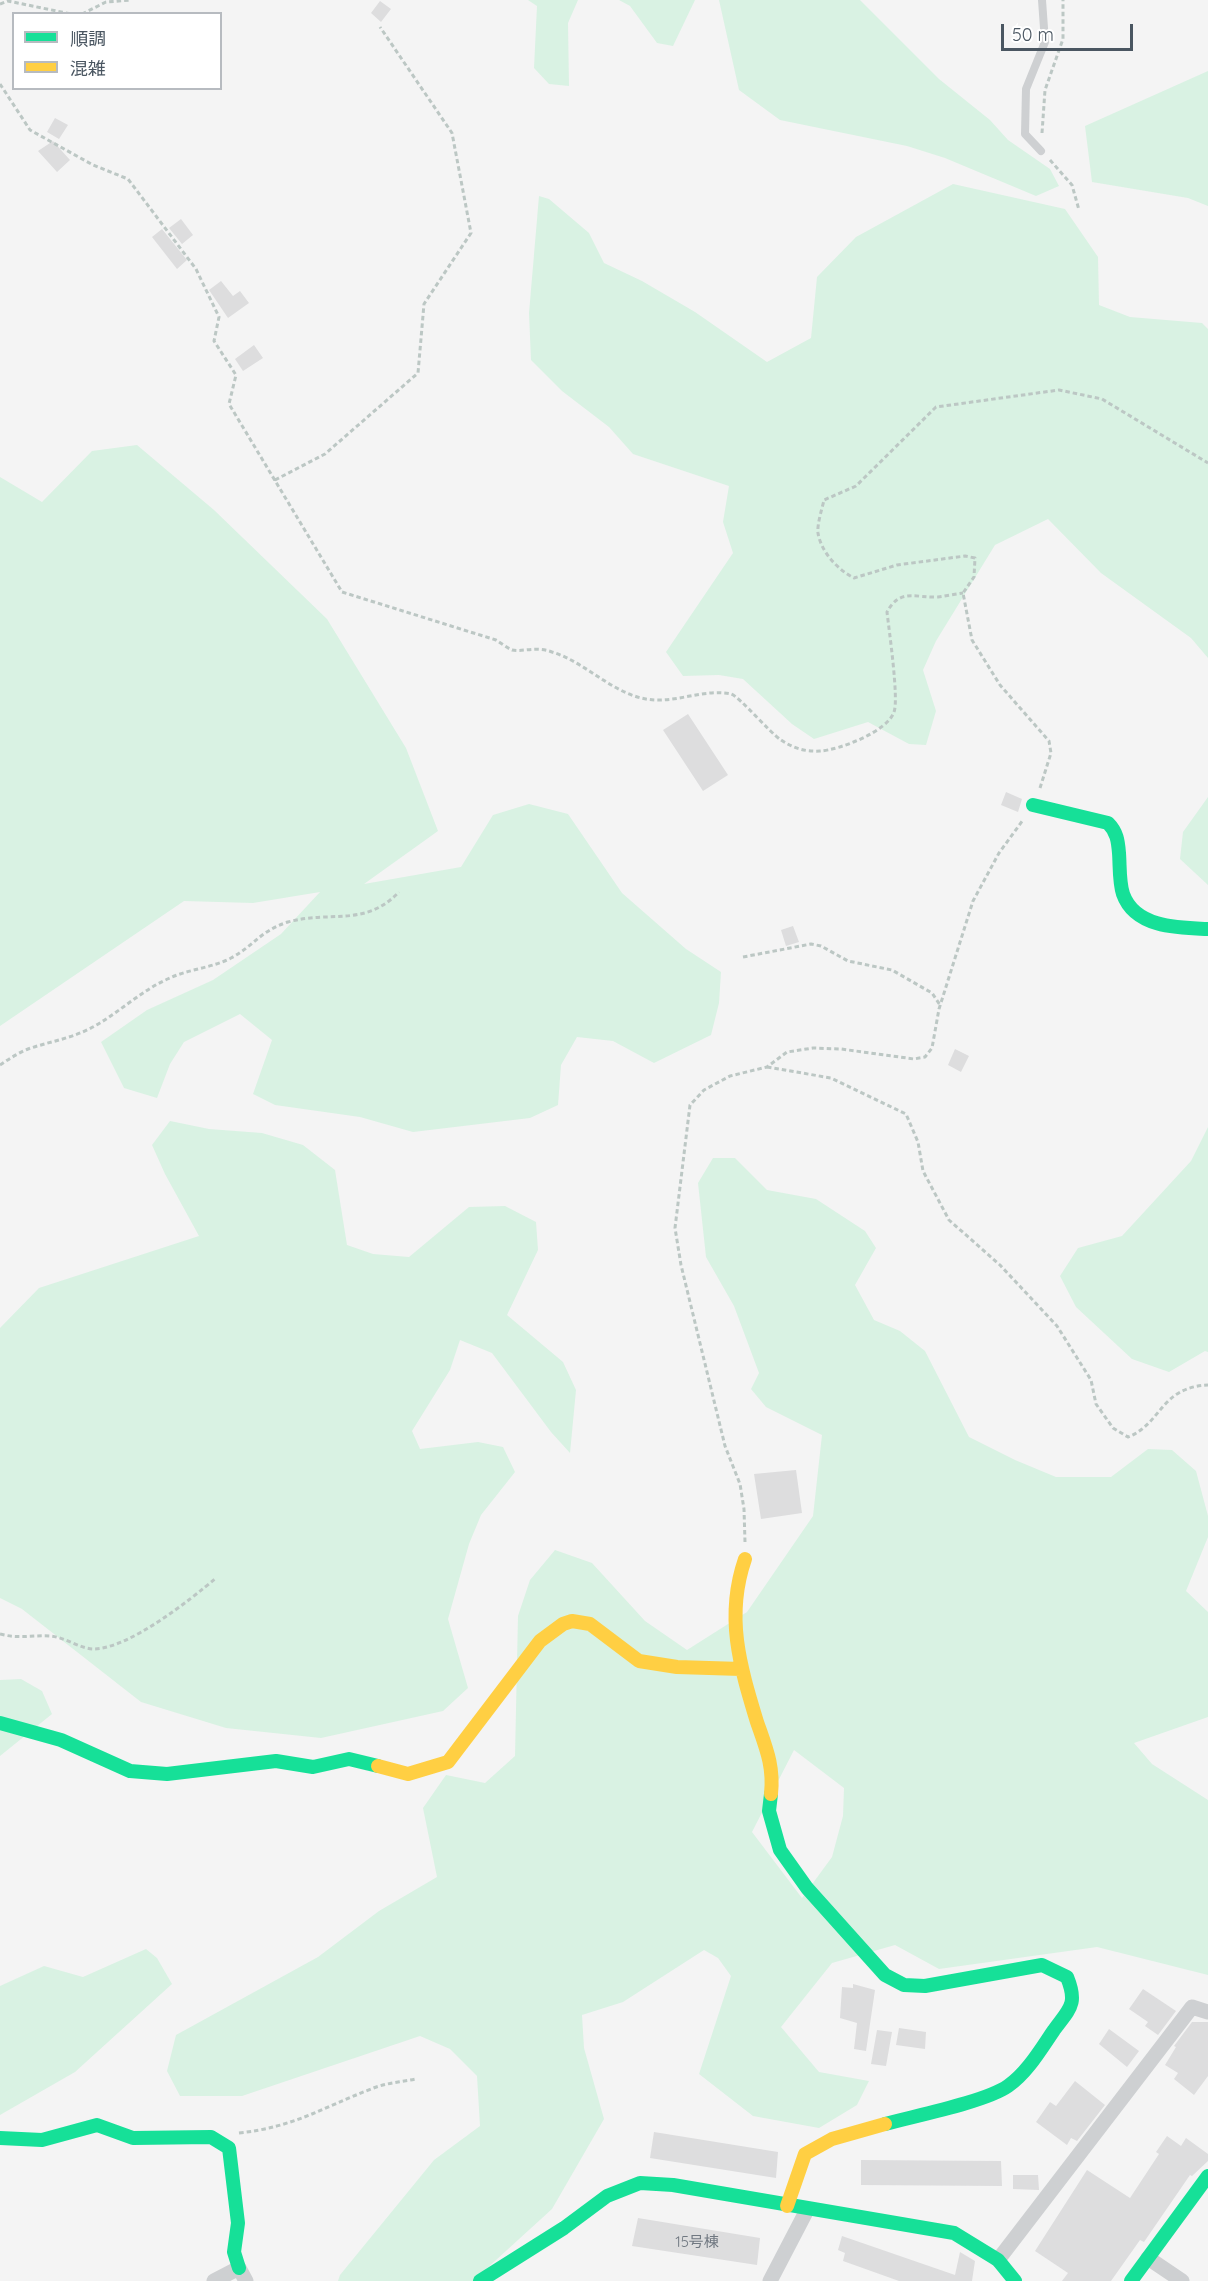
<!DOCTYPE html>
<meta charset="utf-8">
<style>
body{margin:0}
#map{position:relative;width:1208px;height:2281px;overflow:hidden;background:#f4f4f4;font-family:Quicksand,"Noto Sans JP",sans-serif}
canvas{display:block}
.legend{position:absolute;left:12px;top:12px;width:210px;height:78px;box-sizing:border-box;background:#fff;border:2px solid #b7bbc0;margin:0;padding:8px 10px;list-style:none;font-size:18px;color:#4a5661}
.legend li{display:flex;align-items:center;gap:12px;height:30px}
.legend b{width:30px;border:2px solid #b7bbc0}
.scale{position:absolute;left:1001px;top:24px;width:132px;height:27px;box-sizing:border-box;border:3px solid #4a5661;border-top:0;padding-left:8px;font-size:18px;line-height:21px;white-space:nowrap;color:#4a5661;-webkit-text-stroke:4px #fff;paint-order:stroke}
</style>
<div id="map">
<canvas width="1208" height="2281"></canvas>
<ul class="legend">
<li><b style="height:8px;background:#16e098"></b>順調</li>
<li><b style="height:8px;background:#ffcf43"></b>混雑</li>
</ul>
<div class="scale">50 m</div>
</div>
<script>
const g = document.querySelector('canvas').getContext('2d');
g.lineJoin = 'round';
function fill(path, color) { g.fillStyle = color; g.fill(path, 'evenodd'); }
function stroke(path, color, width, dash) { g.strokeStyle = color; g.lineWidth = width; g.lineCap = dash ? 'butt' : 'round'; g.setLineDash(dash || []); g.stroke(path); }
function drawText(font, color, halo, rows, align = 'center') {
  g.font = font + ' Quicksand,"Noto Sans JP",sans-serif'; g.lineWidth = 4.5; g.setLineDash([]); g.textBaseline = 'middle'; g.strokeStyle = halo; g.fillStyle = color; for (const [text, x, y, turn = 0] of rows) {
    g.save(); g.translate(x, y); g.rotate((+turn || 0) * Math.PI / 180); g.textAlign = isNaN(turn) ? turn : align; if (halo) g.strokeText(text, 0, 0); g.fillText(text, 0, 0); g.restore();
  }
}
fill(new Path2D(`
 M528 0H578L568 23 569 86 549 84 534 68 537 6Z
 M619 0H695L673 46 657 43 630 6Z
 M719 0H860L939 79 990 120 1008 140 1050 169 1059 186 1036 196 945 158 907 146 780 120 739 90Z
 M1208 71V206L1188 198 1092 182 1085 126Z
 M953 184 1065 209 1098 257 1099 305 1130 317 1202 323 1208 329V658L1191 638 1101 573 1048 519 995 545 936 641 923 670 936 711 926 745 909 744 868 722 814 739 792 724 743 679 719 675 683 676 666 652 733 553 723 522 729 486 633 454 609 427 562 391 531 360 529 313 539 196 549 199 589 233 604 263 642 281 695 312 767 362 811 338 817 277 856 237Z
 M137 445 214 510 327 619 406 748 438 831 364 884 461 867 493 815 529 804 568 814 622 893 686 949 721 972 719 1003 711 1035 654 1063 613 1041 577 1037 561 1065 558 1105 530 1118 413 1132 360 1117 275 1105 253 1094 272 1040 240 1014 184 1042 170 1064 157 1098 124 1088 101 1042 147 1010 213 980 281 934 320 892 253 903 184 901 0 1026V477L42 502 92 451Z
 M1208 797V885L1180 859 1183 832Z
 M170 1121 209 1129 262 1133 303 1145 335 1170 347 1245 373 1254 409 1257 469 1207 505 1206 536 1222 538 1250 507 1315 563 1362 576 1390 570 1453 551 1432 492 1353 460 1340 450 1370 412 1431 420 1449 478 1442 503 1447 515 1472 481 1515 469 1544 448 1619 468 1688 443 1711 321 1738 226 1728 141 1702 22 1609 0 1598V1328L39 1288 199 1236 165 1174 152 1145Z
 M1208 1127V1352L1205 1351 1169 1372 1132 1359 1076 1307 1060 1276 1078 1248 1122 1236 1191 1161Z
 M713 1158H735L767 1190 816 1199 865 1231 876 1248 855 1285 874 1320 900 1331 925 1351 969 1437 1015 1460 1056 1477H1111L1148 1449 1172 1450 1196 1471 1208 1516V1537L1186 1591 1208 1612V1717L1134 1743 1152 1764 1208 1800V1975L1097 1947 939 1969 895 1945 832 1963 781 2027 819 2072 869 2081 857 2105 819 2128 753 2116 699 2074 731 1976 718 1958 704 1950 623 2002 582 2015 584 2048 604 2119 552 2209 473 2281H338L340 2275 434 2160 480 2126 477 2076 450 2049 420 2036 242 2096H180L167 2071 176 2035 318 1957 379 1911 437 1877 423 1808 446 1775 485 1783 515 1756 518 1616 530 1580 555 1550 592 1563 645 1621 687 1650 747 1612 813 1516 822 1435 766 1407 751 1389 759 1373 734 1306 706 1257 698 1183ZM794 1750 844 1788 843 1816 832 1857 802 1898 752 1832Z
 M21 1679 42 1691 52 1714 0 1756V1680Z
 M146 1949 157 1958 172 1984 75 2072 0 2115V1986L44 1966 83 1977Z`), '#d9f2e3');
fill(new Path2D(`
 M380 1 391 9 381 22 371 13Z
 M55 118 68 125 59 139 47 132Z
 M53 141 70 160 57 172 38 151Z
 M181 219 193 235 182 244 169 228Z
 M162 229 187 260 177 269 152 237Z
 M221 281 233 296 240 291 249 303 228 318 209 290Z
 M254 345 263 358 243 371 235 359Z
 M688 714 728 775 703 791 663 730Z
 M1006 792 1022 799 1018 812 1001 805Z
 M793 926 799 942 786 946 781 930Z
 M955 1049 969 1056 961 1072 948 1065Z
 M796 1470 802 1513 761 1519 754 1474Z
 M853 1984 875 1990 866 2051 854 2049 857 2023 840 2018 842 1987 853 1988Z
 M1143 1989 1176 2011 1158 2035 1145 2026 1148 2022 1129 2009Z
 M1192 2022H1208V2076L1194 2095 1174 2079 1178 2073 1165 2065 1176 2047 1174 2046Z
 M899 2028 926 2032 925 2049 896 2045Z
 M1109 2029 1139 2051 1127 2067 1099 2044Z
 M877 2030 892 2032 886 2066 871 2064Z
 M1075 2081 1105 2105 1077 2141 1071 2138 1067 2145 1036 2122 1050 2102 1056 2106Z
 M654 2132 778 2152 776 2178 650 2158Z
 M1167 2136 1181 2146 1186 2138 1208 2154V2161L1192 2176 1190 2175 1144 2242 1140 2240 1111 2281H1062L1068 2273 1035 2251 1087 2170 1130 2198 1159 2154 1156 2152Z
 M861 2160 1001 2161 1002 2186 861 2185Z
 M1013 2175H1038L1039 2190 1013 2189Z
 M638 2218 760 2238 757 2265 632 2246Z
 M842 2236 955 2275 960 2252 975 2261 972 2281H899L843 2261 845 2253 838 2250Z`), '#ddddde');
stroke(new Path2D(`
 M0 4 8 1 71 14
 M82 14 106 2 131 0
 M0 84 30 130 93 165 128 179 196 269 219 317 214 341 236 375 229 404 342 592 496 640C501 643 507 648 512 650 524 652 536 646 552 652 589 663 618 701 659 700 683 700 707 689 731 694 740 697 769 732 781 740 793 748 805 752 820 751 839 750 887 732 894 712 899 699 889 630 887 612 900 588 915 598 938 597 946 596 955 594 963 593
 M1042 133 1045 90 1063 39V0
 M1050 160 1072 185 1079 210
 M275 480 325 454 418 373 424 304 471 233 452 133 380 27
 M1040 788 1051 753 1049 741 1000 685 972 640 963 593 974 577 975 558 965 556 897 565 854 578C838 570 821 552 818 533 817 524 822 509 824 500L856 486 936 407 1059 390 1102 399 1208 463
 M743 957 811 944 821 946 848 961 892 970 932 993 940 1005
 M0 1065C9 1059 18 1053 28 1049 48 1042 69 1039 89 1029 117 1015 141 990 170 978 189 969 212 968 231 958 255 945 260 931 288 922 330 910 364 928 399 892
 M767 1067 831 1078 906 1114 918 1142 923 1171 949 1220 1000 1265 1057 1326 1091 1380 1096 1404 1113 1428 1128 1437C1162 1424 1160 1387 1208 1385
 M745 1542 744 1509 740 1484 725 1446 681 1265 675 1228 690 1105 704 1090 730 1076 767 1067 787 1052 813 1048 841 1049 914 1059 925 1057 932 1048 939 1009 973 901 999 853 1023 820
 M0 1634C18 1639 33 1635 50 1636 65 1637 80 1649 94 1649 130 1648 190 1600 216 1578
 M239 2133C294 2127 322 2108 371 2089 385 2083 401 2082 416 2079`), '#bcc7c4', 3, [4.5, 3]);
stroke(new Path2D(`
 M1041 151 1025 134 1026 89 1045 42 1042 0`), '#ced0d2', 8);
stroke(new Path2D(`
 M1148 2258 1182 2281
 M998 2260 1192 2007 1208 2012
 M214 2281 239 2268 246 2281
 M770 2281 807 2210`), '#ced0d2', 15);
stroke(new Path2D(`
 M1033 805 1108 823C1117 832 1118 841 1119 853 1120 866 1119 882 1123 894 1135 928 1179 928 1208 929
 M0 1723 61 1740 130 1771 167 1774 276 1761 313 1767 349 1759 378 1766
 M771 1794 769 1811 780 1850 807 1888 885 1975 904 1985 925 1986 1042 1965 1067 1977C1078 2004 1070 2008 1054 2030 1041 2049 1027 2073 1008 2086 985 2102 914 2116 885 2124
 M0 2138 42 2140 97 2125 133 2138 211 2137 229 2148 238 2223 234 2252 239 2268
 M480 2281 564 2228 607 2196 640 2183 673 2185 954 2233 998 2260 1015 2281
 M1131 2281 1208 2176`), '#16e098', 14);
stroke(new Path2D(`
 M745 1559C725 1617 740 1666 757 1722 766 1748 774 1766 771 1794
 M378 1766 408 1774 448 1762 540 1641 563 1624 572 1621 590 1624 639 1661 677 1667 741 1669
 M787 2206 805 2154 832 2139 885 2124`), '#ffcf43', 14);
drawText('15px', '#707881', null, [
 ["15号棟",697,2242]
]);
</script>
